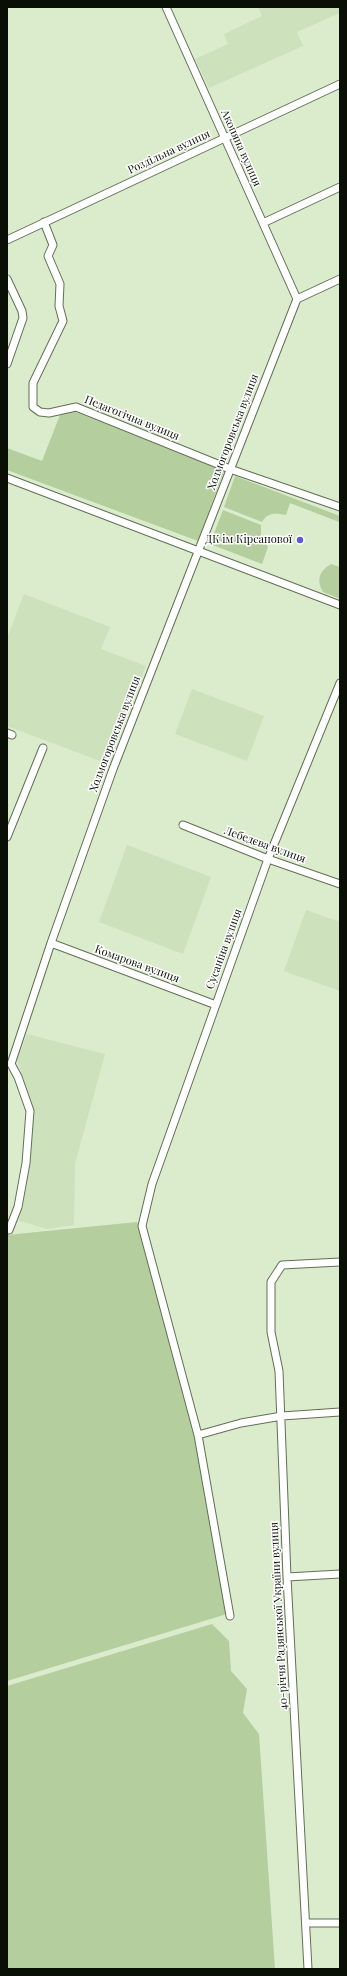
<!DOCTYPE html>
<meta charset="utf-8">
<style>
body{margin:0}
#map{position:relative;width:347px;height:1976px;overflow:hidden;background:#dbeccd;font-family:"Playfair Display",serif}
canvas{display:block}
.frame{position:absolute;inset:0;border:8px solid #090f05;pointer-events:none}
</style>
<div id="map">
<canvas width="347" height="1976"></canvas>
<div class="frame"></div>
</div>
<script>
const g = document.querySelector('canvas').getContext('2d');
g.lineJoin = 'round';
function fill(path, color) { g.fillStyle = color; g.fill(path, 'evenodd'); }
function stroke(path, color, width, dash) { g.strokeStyle = color; g.lineWidth = width; g.lineCap = dash ? 'butt' : 'round'; g.setLineDash(dash || []); g.stroke(path); }
function drawText(font, color, halo, rows, align = 'center') {
  g.font = font + ' "Playfair Display",serif'; g.lineWidth = 3; g.setLineDash([]); g.textBaseline = 'middle'; g.strokeStyle = halo; g.fillStyle = color; for (const [text, x, y, turn = 0] of rows) {
    g.save(); g.translate(x, y); g.rotate((+turn || 0) * Math.PI / 180); g.textAlign = isNaN(turn) ? turn : align; if (halo) g.strokeText(text, 0, 0); g.fillText(text, 0, 0); g.restore();
  }
}
fill(new Path2D(`
 M258 7H340V13L297 32 303 46 209 88 195 59 228 44 224 34 262 16Z
 M24 594 110 627 101 649 146 666 108 764 7 726V638Z
 M192 689 264 716 247 761 175 734Z
 M127 845 211 877 183 954 99 922Z
 M306 910 340 922V991L284 971Z
 M27 1034 105 1054 75 1164 74 1225 47 1229 19 1221 29 1164 34 1111 17 1059Z`), '#cce1bc');
fill(new Path2D(`
 M63 407 224 471 198 541 7 470V448L42 461Z
 M235 476 340 516 339 522 290 503 286 515C275 513 268 512 262 522L224 507Z
 M223 510 261 525V537L268 547 262 564 210 544Z
 M331 564 340 567V599L323 592C316 580 319 571 331 564Z
 M137 1222 194 1428 227 1614 7 1681V1235Z
 M212 1624 229 1641 231 1671 247 1689 243 1713 259 1734 275 1969H7V1686Z`), '#b4ce9e');
const street = new Path2D(`
 M166 7 297 299
 M44 222 53 245 48 256 60 284 59 306 63 321 33 383V407L40 412 49 413 76 407 230 469 340 507
 M263 223 340 187
 M7 240 340 84
 M7 279 22 311 23 318 7 364
 M7 478 340 605
 M7 733 12 735
 M183 825 268 859 340 884
 M7 837 43 748
 M51 943 216 1005
 M9 1230 18 1207 26 1163 30 1111 18 1077 11 1064 51 943 113 769 297 299 340 279
 M198 1435 241 1423 282 1416 340 1412
 M287 1577 340 1574
 M230 1616 198 1435 142 1226 152 1184 268 859 340 683
 M307 1923H340
 M308 1969 287 1577 279 1371 271 1332V1282L282 1265 340 1262`);
stroke(street, '#617055', 9);
stroke(street, '#fff', 7);
for (const [x, y, r, color] of [
 [300,540,4,"#6059d2"]
]) { const dot = new Path2D(); dot.arc(x, y, r, 0, 2 * Math.PI); g.fillStyle = color; g.fill(dot); stroke(dot, '#fff', 1.5); }
drawText('11px', '#090f05', '#fff', [
 ["Акопяна вулиця",241,148,66],
 ["Роздільна вулиця",169,152,-25],
 ["Педагогічна вулиця",132,418,22],
 ["Холмогоровська вулиця",233,432,-69],
 ["Холмогоровська вулиця",115,734,-69],
 ["Лебедєва вулиця",265,845,20],
 ["Сусаніна вулиця",224,949,-70],
 ["Комарова вулиця",137,964,20],
 ["40-річчя Радянської України вулиця",279,1616,-93]
]);
drawText('11px', '#090f05', '#fff', [
 ["ДК ім Кірсанової",292,540]
], 'right');
</script>
